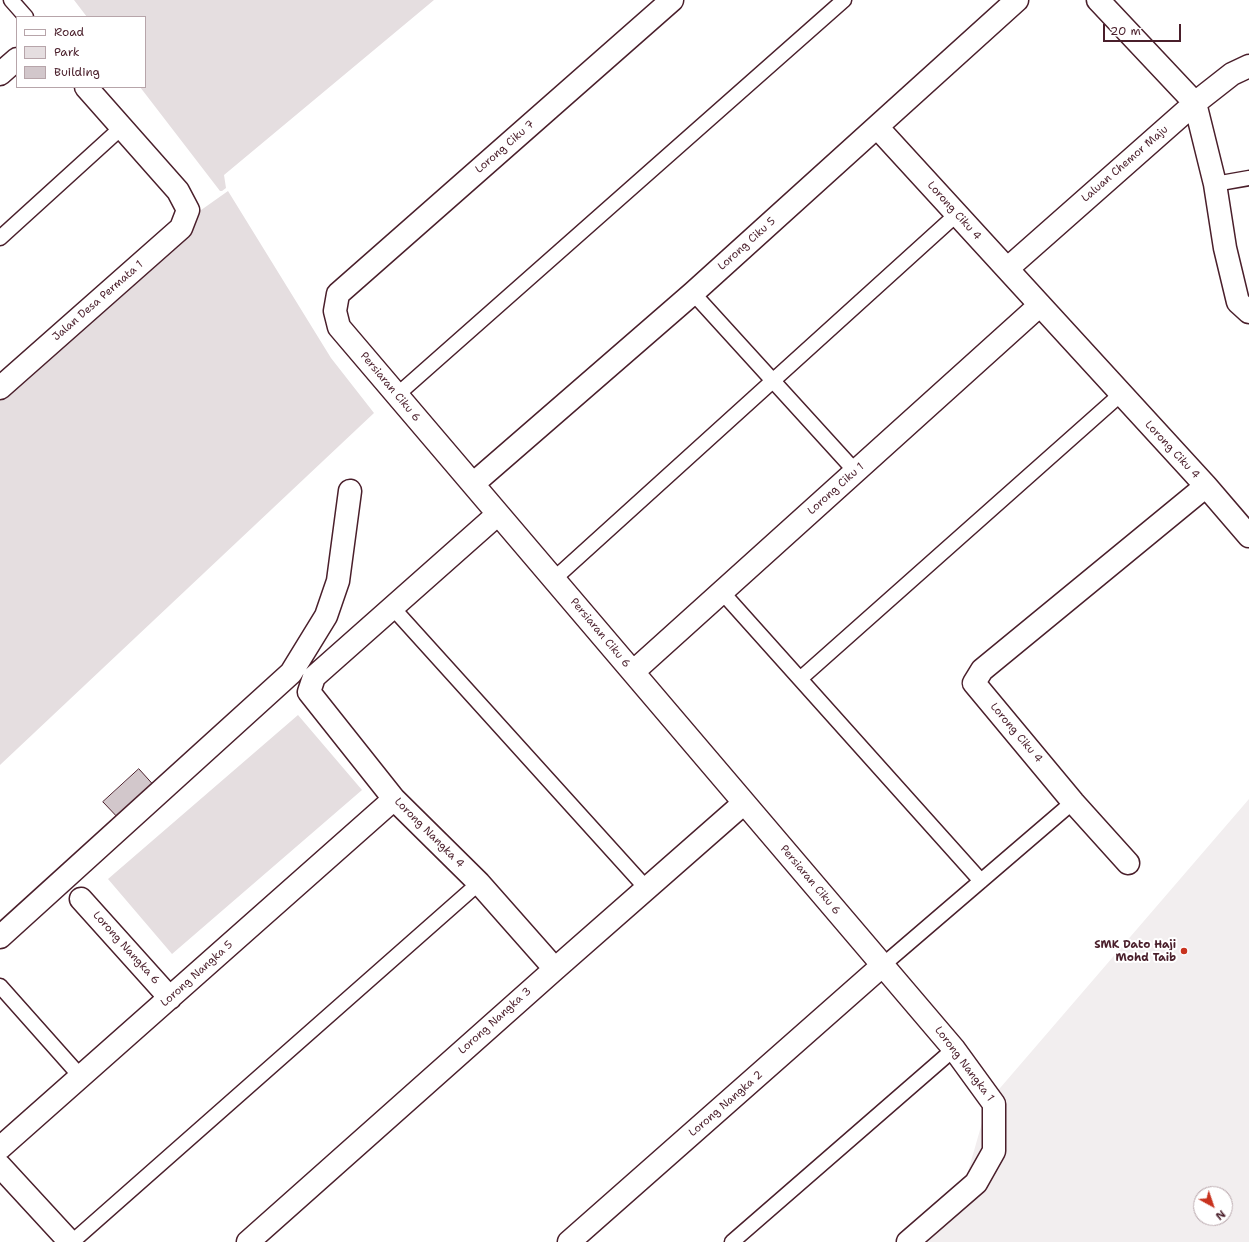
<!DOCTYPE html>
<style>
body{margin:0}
#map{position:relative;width:1249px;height:1242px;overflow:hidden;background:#fff;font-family:"Shantell Sans",sans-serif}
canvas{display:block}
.legend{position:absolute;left:16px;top:16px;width:130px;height:72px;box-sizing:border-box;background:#fff;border:1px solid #b7a5aa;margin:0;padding:5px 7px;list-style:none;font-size:12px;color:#4a1f2b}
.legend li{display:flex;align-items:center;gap:8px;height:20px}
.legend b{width:20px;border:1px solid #b7a5aa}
.north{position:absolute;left:1193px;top:1186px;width:40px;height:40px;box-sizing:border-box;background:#fff;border:1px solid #b7a5aa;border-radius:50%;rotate:140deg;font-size:11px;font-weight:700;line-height:16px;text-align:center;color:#4a1f2b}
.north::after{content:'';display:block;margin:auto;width:14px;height:18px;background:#c8321e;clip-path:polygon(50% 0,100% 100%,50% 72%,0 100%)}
.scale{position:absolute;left:1103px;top:24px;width:78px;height:18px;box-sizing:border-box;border:2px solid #4a1f2b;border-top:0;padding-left:5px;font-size:12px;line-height:14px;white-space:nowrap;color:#4a1f2b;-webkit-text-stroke:3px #fff;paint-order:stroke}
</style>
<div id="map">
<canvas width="1249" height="1242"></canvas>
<ul class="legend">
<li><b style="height:5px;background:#fff"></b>Road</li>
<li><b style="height:11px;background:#e5dee0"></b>Park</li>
<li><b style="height:11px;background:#d2c7cb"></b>Building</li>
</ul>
<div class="north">N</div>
<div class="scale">20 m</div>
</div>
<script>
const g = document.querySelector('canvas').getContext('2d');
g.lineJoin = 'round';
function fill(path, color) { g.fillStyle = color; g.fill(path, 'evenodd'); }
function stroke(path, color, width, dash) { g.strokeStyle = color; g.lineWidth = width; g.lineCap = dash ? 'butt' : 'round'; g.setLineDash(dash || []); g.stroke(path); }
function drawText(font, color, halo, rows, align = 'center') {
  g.font = font + ' "Shantell Sans",sans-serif'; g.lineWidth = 4; g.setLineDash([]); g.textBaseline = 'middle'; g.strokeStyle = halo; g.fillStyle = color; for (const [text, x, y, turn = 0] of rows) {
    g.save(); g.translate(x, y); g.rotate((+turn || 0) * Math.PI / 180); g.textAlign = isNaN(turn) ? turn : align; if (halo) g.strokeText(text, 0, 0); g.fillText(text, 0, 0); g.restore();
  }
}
fill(new Path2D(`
 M1249 799V1242H919L957 1210 988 1102ZM1201 1194H1225V1218H1201Z`), '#f2eeef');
fill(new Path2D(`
 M74 0H434L224 175 226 188 222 191H220L140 87H145V17H87Z
 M228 191 331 358 374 413 0 765V389L187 220Z
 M298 715 362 790 172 954 108 879Z`), '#e5dee0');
const building = new Path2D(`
 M139 769 158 790 122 822 103 802Z`);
fill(building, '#d2c7cb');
stroke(building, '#4a1f2b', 1);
const service = new Path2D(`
 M11 0 26 17
 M1215 184 1249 178
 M0 238 121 128
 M693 293 856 472
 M397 395 844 0
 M554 579 957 214
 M722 592 981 881
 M392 607 647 889
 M800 679 1121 394
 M883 965 1073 802
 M0 986 81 1077
 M72 1242 479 883
 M732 1242 954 1049`);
const minor = new Path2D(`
 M672 0 338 294 335 311 339 327 954 1049 994 1104V1151L976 1183 908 1242
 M1098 0 1195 103 1215 184 1225 248 1238 302 1249 312
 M0 74 17 59
 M877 127 1206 486 1249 536
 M1007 269 1195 103 1232 74 1249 66
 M0 388 181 228 188 210 178 191 86 87
 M473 484 693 293 1017 0
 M498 514 314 677 309 692 394 799 479 883 555 969
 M633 672 1040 305
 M1128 863 1073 802 974 683 982 670 1206 486
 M81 899 170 998
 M0 937 291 673 326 616 338 581 350 491
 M0 1148 394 799
 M0 1166 70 1242
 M248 1242 555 969 744 803
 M569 1242 883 965`);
stroke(service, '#4a1f2b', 17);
stroke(minor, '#4a1f2b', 25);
stroke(service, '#fff', 14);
stroke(minor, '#fff', 22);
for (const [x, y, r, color] of [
 [1184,951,4,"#c8321e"]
]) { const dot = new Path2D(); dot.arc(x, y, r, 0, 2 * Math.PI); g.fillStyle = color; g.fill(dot); stroke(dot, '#fff', 1.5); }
drawText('11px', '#4a1f2b', '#fff', [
 ["Lorong Ciku 7",505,147,-41],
 ["Laluan Chemor Maju",1125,164,-41],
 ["Lorong Ciku 4",954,211,48],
 ["Lorong Ciku 5",747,244,-42],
 ["Jalan Desa Permata 1",98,301,-41],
 ["Persiaran Ciku 6",390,387,50],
 ["Lorong Ciku 4",1172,450,47],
 ["Lorong Ciku 1",836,489,-42],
 ["Persiaran Ciku 6",600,633,50],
 ["Lorong Ciku 4",1016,733,50],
 ["Lorong Nangka 4",429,833,45],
 ["Persiaran Ciku 6",810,880,50],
 ["Lorong Nangka 6",126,948,48],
 ["Lorong Nangka 5",197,974,-42],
 ["Lorong Nangka 3",495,1021,-42],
 ["Lorong Nangka 1",964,1064,53],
 ["Lorong Nangka 2",726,1104,-41]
]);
drawText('bold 11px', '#4a1f2b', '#fff', [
 ["SMK Dato Haji",1176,945],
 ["Mohd Taib",1176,958]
], 'right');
</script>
